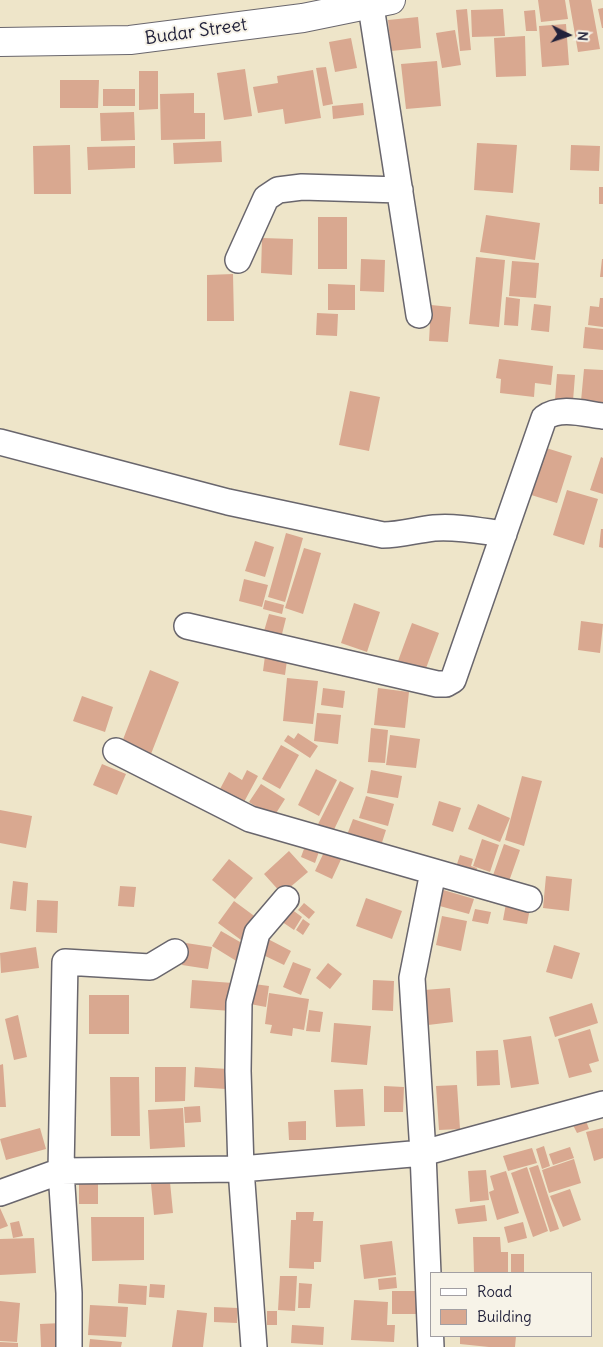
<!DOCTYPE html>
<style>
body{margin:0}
#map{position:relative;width:603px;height:1347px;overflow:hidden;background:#eee5c9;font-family:Delius,sans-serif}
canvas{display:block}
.legend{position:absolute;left:430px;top:1272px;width:162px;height:65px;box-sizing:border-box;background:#f7f3e8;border:1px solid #a29fa3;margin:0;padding:6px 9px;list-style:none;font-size:15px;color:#22223b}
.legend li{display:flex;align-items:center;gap:10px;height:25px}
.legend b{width:25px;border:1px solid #a29fa3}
.north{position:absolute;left:543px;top:10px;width:50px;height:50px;-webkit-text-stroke:4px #f7f3e8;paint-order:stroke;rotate:94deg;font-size:14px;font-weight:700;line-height:20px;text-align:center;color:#22223b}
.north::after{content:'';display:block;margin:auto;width:18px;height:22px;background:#22223b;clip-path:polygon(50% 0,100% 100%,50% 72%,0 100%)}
</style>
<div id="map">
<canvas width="603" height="1347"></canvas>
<ul class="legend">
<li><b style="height:6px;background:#fff"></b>Road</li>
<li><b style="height:14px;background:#d9a890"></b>Building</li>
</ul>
<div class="north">N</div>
</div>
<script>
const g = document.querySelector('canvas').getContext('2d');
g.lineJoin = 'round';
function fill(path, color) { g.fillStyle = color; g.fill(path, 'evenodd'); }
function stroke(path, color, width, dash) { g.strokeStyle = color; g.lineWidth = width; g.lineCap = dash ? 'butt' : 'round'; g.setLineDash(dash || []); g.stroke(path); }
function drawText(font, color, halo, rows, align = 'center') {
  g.font = font + ' Delius,sans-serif'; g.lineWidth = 4; g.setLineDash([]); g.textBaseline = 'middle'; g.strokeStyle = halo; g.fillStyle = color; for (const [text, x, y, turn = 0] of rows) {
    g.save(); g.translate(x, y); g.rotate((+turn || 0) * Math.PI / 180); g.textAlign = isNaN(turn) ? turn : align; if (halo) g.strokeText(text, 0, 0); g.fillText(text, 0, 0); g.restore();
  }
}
fill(new Path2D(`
 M538 0H565L568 19 541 22Z
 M569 0H591L600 49 578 52Z
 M603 8V28H602L598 9Z
 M467 9 471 50 460 51 456 10Z
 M503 9 505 36 472 37 471 10Z
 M535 10 537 31H526L524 11Z
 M418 17 421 48 391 51 388 20Z
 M566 24 569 65 542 67 539 26Z
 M455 30 461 65 442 68 436 33Z
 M525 36 526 76 496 77 494 38Z
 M351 38 357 68 335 72 329 42Z
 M437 61 441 106 406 109 401 64Z
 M326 67 333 104 323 106 316 68Z
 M245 69 252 116 224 120 217 73Z
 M313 70 321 118 285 124 283 109 258 113 253 87 278 83 277 76Z
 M139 71H158V109L139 110Z
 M60 80H99L98 108H60Z
 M103 89H135V106H103Z
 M194 93V113H205V139L161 140 160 94Z
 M363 103 364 115 333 119 332 106Z
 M134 112 135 140 101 141 100 113Z
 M221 141 222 162 174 164 173 143Z
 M477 143 517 145 513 193 474 190Z
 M70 145 71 194H34L33 146Z
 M571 145 600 146 599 171 570 170Z
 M135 146V168L88 170 87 147Z
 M599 187H603V204H599Z
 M486 215 540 223 535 260 480 252Z
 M318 217H347V269H318Z
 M262 238 293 239 292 275 261 273Z
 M476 257 505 260 499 327 469 324Z
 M361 259 385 260 384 292 360 291Z
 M602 259H603V277H600Z
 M512 261 539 263 536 298 509 296Z
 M233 274 234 321H207V275Z
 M328 284 355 285V310H328Z
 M506 297 520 299 518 326 504 325Z
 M600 298H603V327L588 325 590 306 599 307Z
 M534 304 551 306 549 332 531 330Z
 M431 305 451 307 448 342 429 341Z
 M317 313 338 314 337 336 316 335Z
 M585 327 603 329V350L583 348Z
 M499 359 553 366 551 385 535 383 534 397 500 393 501 379 496 378Z
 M584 369 603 370V403L581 401Z
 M557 374 575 375 573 401 555 400Z
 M350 391 380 397 369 451 339 445Z
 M543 447 572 456 557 503 528 494Z
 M601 457 603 458V494L590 490Z
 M567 490 598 499 584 545 553 535Z
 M601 529H603V548L599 547Z
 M286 533 303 538 285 602 268 597Z
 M255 541 274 547 265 577 245 571Z
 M304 548 321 553 303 614 285 608Z
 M244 579 268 585 262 607 239 601Z
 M265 600 284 605 282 614 263 609Z
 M354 603 380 612 367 652 341 643Z
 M269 614 286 618 280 642 262 638Z
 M581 621 603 624 600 653 578 650Z
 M412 623 439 633 425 671 398 661Z
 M265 656 287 660 285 675 263 671Z
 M150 670 179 682 151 754 122 742Z
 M287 678 318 681 313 724 283 721Z
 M323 688 345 691 343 708 321 705Z
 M378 688 409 692 405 728 374 725Z
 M82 696 113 707 105 732 73 721Z
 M317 713 341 715 338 744 314 741Z
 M371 728 388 730 385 763 368 762Z
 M298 733 318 746 310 758 284 741 288 735 294 739Z
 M390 735 420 739 416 768 386 765Z
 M281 745 299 755 280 789 262 779Z
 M102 764 126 774 117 795 93 785Z
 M316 769 337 780 319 816 298 805Z
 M247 770 258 776 244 802 220 789 229 772 242 780Z
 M371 770 402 776 398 798 367 793Z
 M522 776 542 781 524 846 505 840Z
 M340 781 354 788 329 840 314 832Z
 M261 784 285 799 273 818 249 802Z
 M366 796 394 804 388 826 359 818Z
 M439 801 461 808 453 832 432 825Z
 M478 804 510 818 500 842 468 829Z
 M0 810 32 816 26 848 0 843Z
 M353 819 386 830 378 855 344 843Z
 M308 838 322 843 315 863 301 857Z
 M482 839 499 845 490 872 473 866Z
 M504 844 520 850 507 887 491 881Z
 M327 846 344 853 332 879 315 871Z
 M289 851 308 872 282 894 264 874Z
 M460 855 473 859 471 866 477 868 473 880 454 873Z
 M229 859 253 878 235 899 212 880Z
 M546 876 572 879 569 911 543 908Z
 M13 881 28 883 26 911 10 909Z
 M120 886 136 887 134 907 118 906Z
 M440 889 474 899 469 914 436 905Z
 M366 898 402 911 392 939 356 926Z
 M507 898 531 903 527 924 503 920Z
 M37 900 58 901 57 933 36 932Z
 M234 901 257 918 241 940 218 923Z
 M304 903 315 912 309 919 298 910Z
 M287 906 302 917 294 930 278 919Z
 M475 909 491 912 488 924 472 921Z
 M442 916 467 921 461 951 436 945Z
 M303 919 310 924 303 935 296 930Z
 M221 931 247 946 238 962 212 946Z
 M266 938 291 951 284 965 259 953Z
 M186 943 212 947 208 969 182 965Z
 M554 945 580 953 572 979 546 972Z
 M36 947 39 968 1 973 0 953Z
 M293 962 311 969 301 995 283 987Z
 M328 963 342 974 330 989 316 978Z
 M192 980 233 983 231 1011 190 1008Z
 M373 980 394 981 393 1011 372 1010Z
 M254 984 269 986 266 1007 250 1004Z
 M450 988 453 1022 428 1025 424 990Z
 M269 993 309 999 304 1030 293 1028 292 1036 270 1033 272 1025 265 1024Z
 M89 995H129V1034H89Z
 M592 1003 598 1023 555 1037 549 1017Z
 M309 1010 323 1012 320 1032 306 1031Z
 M18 1015 27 1057 14 1060 5 1019Z
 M334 1023 371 1026 367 1065 331 1062Z
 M590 1029 599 1061 589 1064 592 1072 569 1078 558 1039Z
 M531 1036 539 1084 511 1088 503 1040Z
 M498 1050 500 1085 477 1086 476 1051Z
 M3 1064 6 1107H0V1065Z
 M155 1067H186L185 1101 155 1102Z
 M195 1067 228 1069 226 1089 194 1087Z
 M110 1077H139L140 1136H111Z
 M457 1085 460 1129 439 1130 436 1086Z
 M384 1086 404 1087 403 1112H384Z
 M363 1089 365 1126 336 1127 334 1090Z
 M200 1106 201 1122 185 1123 184 1107Z
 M183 1108 185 1147 150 1149 148 1110Z
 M585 1118 589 1129 577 1133 572 1123Z
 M306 1121V1140H289L288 1122Z
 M40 1128 46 1149 6 1160 0 1139Z
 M603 1128V1158L594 1161 586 1132Z
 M544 1146 550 1166 542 1169 536 1149Z
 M570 1147 574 1158 553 1165 549 1154Z
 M532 1148 537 1163 508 1171 503 1156Z
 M574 1159 581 1183 549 1193 542 1170Z
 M538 1165 559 1229 550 1232 529 1168Z
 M527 1167 548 1231 533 1237 511 1173Z
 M486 1170 489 1200 470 1202 468 1171Z
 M506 1171 519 1213 497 1220 489 1192 494 1190 490 1176Z
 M79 1178H98V1204H79Z
 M170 1182 173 1213 154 1215 151 1184Z
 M570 1189 581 1220 563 1227 550 1196Z
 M485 1205 487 1221 458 1224 455 1209Z
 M0 1208 8 1226 0 1229Z
 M296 1212H314L313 1221H323L321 1262H314V1269L289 1268 291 1220H296Z
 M91 1217H144V1260L92 1261Z
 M19 1221 23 1236 13 1238 10 1223Z
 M523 1222 527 1238 508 1243 504 1227Z
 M473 1237H500L501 1252H508V1273H474Z
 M34 1238 36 1273 0 1275V1239Z
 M392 1241 396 1275 364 1279 360 1245Z
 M511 1254H524V1273H511Z
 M280 1276H297L295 1311 278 1310Z
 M396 1277 397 1288 379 1290 378 1279Z
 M299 1283 312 1284 310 1308H298Z
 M119 1284 147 1286 146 1305 118 1303Z
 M150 1284 165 1285 164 1298 149 1297Z
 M392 1291H416L417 1314H392Z
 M354 1300 388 1302 387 1325H395L394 1342 351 1340Z
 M0 1301 20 1303 17 1342 0 1341Z
 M90 1305 128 1307 126 1337 88 1335Z
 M214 1307 238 1308 237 1323 214 1322Z
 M177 1310 207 1313 203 1347H172Z
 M267 1311H277V1325H267Z
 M62 1323 63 1347H41L40 1324Z
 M292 1325 324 1327 323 1345 291 1343Z
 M460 1336H516L515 1347H489L460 1344Z
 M90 1339 122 1342 121 1347H89Z
 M0 1342 18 1343V1347H0Z`), '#d9a890');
const street = new Path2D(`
 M370 0 419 315
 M238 260 266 198 278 190 302 187 400 190
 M0 442 228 502 383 535C400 535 416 530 434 528 457 526 481 531 504 534
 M187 626 437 684H446L453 680 544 418C560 406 585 414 603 416
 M116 751 250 819 529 899
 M0 1193 61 1171 241 1169 423 1153 603 1104
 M69 1347V1293L61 1171 65 962 150 967 175 952
 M254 1347 241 1169 238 1071 239 1003 257 933 286 899
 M431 1347 423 1153 412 978 433 872`);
const secondary = new Path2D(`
 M0 42 130 40 303 18 391 0`);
stroke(street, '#69666d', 28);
stroke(secondary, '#69666d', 30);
stroke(street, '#fff', 25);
stroke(secondary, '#fff', 28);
drawText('18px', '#22223b', '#f7f3e8', [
 ["Budar Street",196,32,-8]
]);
</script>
